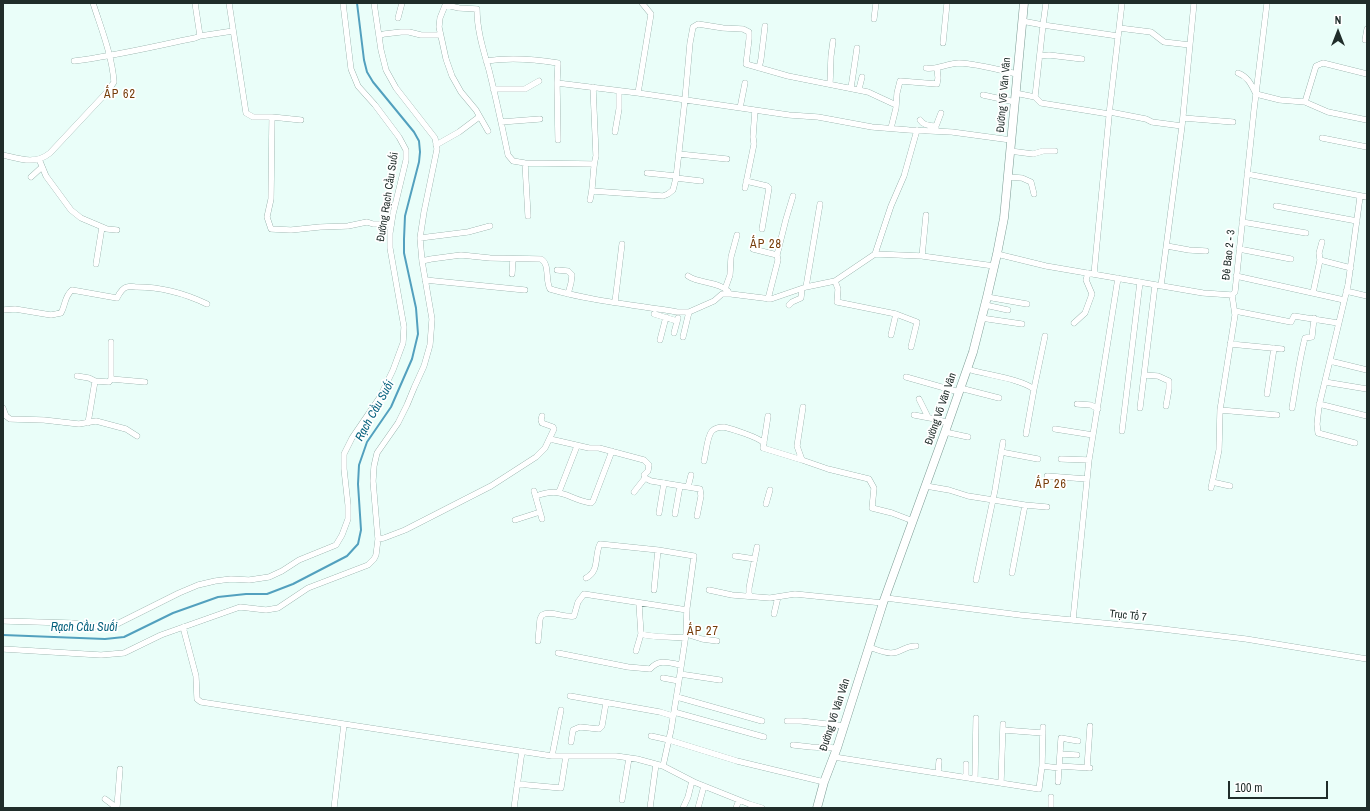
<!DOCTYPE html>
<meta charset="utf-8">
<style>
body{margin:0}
#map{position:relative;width:1370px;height:811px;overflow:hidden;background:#eafef9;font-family:"Archivo Narrow",sans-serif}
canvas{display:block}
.frame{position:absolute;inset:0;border:4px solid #202d2a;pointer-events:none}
.north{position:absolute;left:1318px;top:12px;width:40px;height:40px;-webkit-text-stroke:3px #fff;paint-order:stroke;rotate:0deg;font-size:11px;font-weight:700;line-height:16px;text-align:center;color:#202d2a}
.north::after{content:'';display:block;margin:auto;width:14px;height:18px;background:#202d2a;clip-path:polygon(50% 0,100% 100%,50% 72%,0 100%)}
.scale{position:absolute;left:1228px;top:781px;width:100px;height:18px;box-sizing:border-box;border:2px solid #202d2a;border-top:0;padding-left:5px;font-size:12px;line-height:14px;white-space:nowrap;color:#202d2a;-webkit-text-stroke:3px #fff;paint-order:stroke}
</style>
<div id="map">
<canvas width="1370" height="811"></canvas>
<div class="frame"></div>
<div class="north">N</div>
<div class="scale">100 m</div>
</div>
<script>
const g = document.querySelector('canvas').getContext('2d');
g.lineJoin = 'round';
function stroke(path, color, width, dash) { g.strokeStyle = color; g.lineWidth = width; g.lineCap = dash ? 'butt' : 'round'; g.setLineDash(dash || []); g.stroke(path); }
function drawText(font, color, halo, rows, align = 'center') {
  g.font = font + ' "Archivo Narrow",sans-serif'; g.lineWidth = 3.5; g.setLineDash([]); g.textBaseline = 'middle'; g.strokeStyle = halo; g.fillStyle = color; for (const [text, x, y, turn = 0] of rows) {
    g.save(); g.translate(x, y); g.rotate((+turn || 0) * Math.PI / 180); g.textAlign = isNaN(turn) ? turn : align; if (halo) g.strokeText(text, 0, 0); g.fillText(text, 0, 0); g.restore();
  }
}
stroke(new Path2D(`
 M3 635 105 639 124 637 173 613 218 597 246 594H267L293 584 347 556 358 544 361 530 358 484 359 465 367 442 391 407 412 359 418 334 416 308 404 253V239L405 216 419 162 420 152 419 141 414 132 373 82 367 72 364 60 357 3`), '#52a0be', 2);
const street = new Path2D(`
 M229 3 246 113 253 117H272L271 199 267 217 271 229 291 230 320 227 348 226 367 222 373 224H391
 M446 3 440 18 439 27 446 59 452 76 461 92 476 110 488 131
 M446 5 459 8 477 9C477 30 483 49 489 70 496 98 502 126 508 155L513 161 525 163 594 164
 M398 18 402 3
 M874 19 876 3
 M1022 21 1043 25 1046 3
 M1119 28 1151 32 1164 42 1190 45
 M200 36 233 31
 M379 36 384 34 401 32H409L421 35H440
 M1365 40 1367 29
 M943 43 947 3
 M1040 56 1049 55 1082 59
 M74 61C115 56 155 46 195 38L200 36 195 3
 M486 61C510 57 534 59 558 63L557 83 638 93 789 115 818 117 872 127 909 130 952 132 1011 140
 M759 68 761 59 765 26
 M926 68C938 70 948 63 959 63 979 64 999 70 1017 74
 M1238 73C1248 77 1251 84 1256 94L1280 100 1305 102 1328 112 1367 120
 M557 83 558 140
 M830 84 831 56 833 41
 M851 88 857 48
 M493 89H525L539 81
 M859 89 862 77
 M638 93 651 14 642 3
 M1015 93 1035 97 1041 103 1109 114
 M983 95 1015 102
 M1035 97 1043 25 1118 36
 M1305 102 1316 66 1323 63 1367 74
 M740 108 745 83
 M1110 112 1146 119 1152 122 1182 126
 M272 117 301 120
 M1183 118 1233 122
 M920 120C923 125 930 126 936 126
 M501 122 540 119
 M891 128 896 108 897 93 900 81 937 84 938 78 937 68
 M936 131V126L941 113
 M615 132 619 109V91
 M1322 138 1367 147
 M436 145 459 132 479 117
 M1010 151 1033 154 1043 151H1055
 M679 154 727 159
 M3 155C20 159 35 165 50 153L108 91 114 82C112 55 101 28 93 3
 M39 159 46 176 71 210 81 218 107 229 117 230
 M525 163 528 216
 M647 173 676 176
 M1247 174 1367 197
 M31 177 42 167
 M1008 177 1022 178 1031 182 1034 194
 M676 178 701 181
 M746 181 767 186 769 188 762 229
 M745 188 754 144 753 137 755 110
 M592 191 663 196 668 194 673 190 676 178 685 99 690 43 693 27 698 24 723 28 743 29 749 32V39L746 64 788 76 868 92 896 105
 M590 200C594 185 592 170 596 156L593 87
 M1276 206 1357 221
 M1242 222 1306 233
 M420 238 468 232 490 226
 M1167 246 1189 250 1206 251
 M753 249 777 255
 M1239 249 1291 259
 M875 254 891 206 904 176 917 130
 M997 254 1046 266 1203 293 1232 295 1235 292 1254 110 1267 3
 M922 256 926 215
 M1320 260 1351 268
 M422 261 431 259 461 255 490 258 541 259C550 264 545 280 550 289 591 301 635 305 677 312H689L714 301 722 294H731L771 299 806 287 835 281 875 254 922 256 994 266
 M96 264 102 227
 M557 270 568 271 572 275 571 283 568 294
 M512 274 513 259
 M1094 274 1110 106 1122 3
 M688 276C700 284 717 281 728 291
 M1236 276 1344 300
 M425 280 525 290
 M835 281 838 289 837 302 896 314 917 322 911 347
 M1161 286 1182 126 1194 3
 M806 287 820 204
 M725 289 730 275 731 257 737 235
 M1346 291 1367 296
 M1313 293 1320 260 1319 253 1322 242
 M987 297 1027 304
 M768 299 778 260 777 255 786 219 793 196
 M615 302 622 244
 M789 305 792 302 801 298 802 289
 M985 305 1008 310
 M3 310 15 309 51 315 61 313C66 304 64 297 72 290L117 298C119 294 122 288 127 287 130 286 134 287 137 287 160 287 186 294 207 304
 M1235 311 1291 322 1294 316 1338 323
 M654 314 677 321
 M981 318 1022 324
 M1074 323 1085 313 1092 294 1086 280 1088 273
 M674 333 678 318
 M891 335 896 314
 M683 337 689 312
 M660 340 666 317
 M1230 344 1282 349
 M1330 361 1367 370
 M967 369C986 375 1019 378 1034 389L1026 434
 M1144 375 1158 376 1169 381V389L1166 406
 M77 376 89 378 95 381 109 382 111 379V342
 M906 377 959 392
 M111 379 145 382
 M1325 382 1367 389
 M960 388 999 398
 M1034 389 1045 336
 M1267 394 1274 348
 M919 399 928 417
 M1077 404 1091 405 1098 409
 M1319 404 1367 416
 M803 407 797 446 802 460 828 469 869 479 874 488 872 508 892 513 913 521
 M3 408 6 416 10 419 44 420 79 424 96 421 126 429 137 436
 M1140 408 1155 285
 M1292 408C1296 385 1299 361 1305 338L1312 337 1314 318
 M1220 410 1277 415
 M914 415 935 419 949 423
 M768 416 763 448 802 460
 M88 423 95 381
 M1055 429 1093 435
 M1122 431 1140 282
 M945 432 968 437
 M550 439 589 448H599L644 460 649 465 648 471 644 475 645 478 634 492
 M1355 443 1318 433 1317 424 1319 406 1348 285 1360 197
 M1001 452 1038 459
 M1061 459 1089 460
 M704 461C706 454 707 436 712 431 715 428 720 427 724 427 732 429 758 437 764 443
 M1047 476 1087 479
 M645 478 651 481 700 489 701 496 697 516
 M1212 482 1230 486
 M926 486 949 490 968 496 1025 505 1012 573
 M688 487 691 475
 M1211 488 1219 450 1220 410 1235 315 1232 295
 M534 491 542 519
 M559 492 577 446
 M536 496C563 486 567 499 591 503L593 501 612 451
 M766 504 770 490
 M1025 505 1047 507
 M659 513 664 483
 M675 514 680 486
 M515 520 540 512
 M378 539 384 538 405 530 491 486 536 457 545 448 554 429 553 427 542 423 541 420 542 416
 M735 556 755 559
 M586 578C600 571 594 556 600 544L658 550
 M976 580 995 490 1003 442
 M654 590 658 550 694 556 687 608 686 634 678 687 671 730 663 766
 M709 590 732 595 770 598 795 594 883 603
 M749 596V588L757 547
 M886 598 1020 615 1154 628 1246 639 1367 659
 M774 614 778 597
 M1073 620 1089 460 1118 278
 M3 621 72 623 101 627 115 625 179 593 198 585 215 581 231 579 249 580 269 577 282 571 299 560 336 545 342 535 348 519V505L344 469V454L352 438 380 397 393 370 403 343 404 327 390 248V233L393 214 406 160V150L399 137 375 105 358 86 351 69 343 3
 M183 627 196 676 197 699 201 702 552 756H616L637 759 663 766 694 782 749 804 762 808
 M641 634C654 638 671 636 685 638
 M686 634 702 639 717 641
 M538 641 540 619 542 615C551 610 564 618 574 616L578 602 584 594 687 610
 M869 647C875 649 884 653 891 653 901 653 904 646 916 646
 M3 649 101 655 124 653 161 635 240 607 266 610 278 608 308 588 368 565 374 559 376 555 378 539 373 481 374 466 377 453 398 423 407 405 414 388 424 366 430 345 432 319 422 261 420 238 424 212 437 149 435 138 396 88 386 70 381 50 374 3
 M636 651 641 634 639 604
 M558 653 628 667 650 669C660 658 669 663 681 665
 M680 674 720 680
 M663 678 679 681
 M570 696 660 712 673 716
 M677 697 762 721
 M674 712 764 737
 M787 721H801L844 726
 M1003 730 1043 733
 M651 736 669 740 737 761 824 782
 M571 742 573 730 580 727 599 729 602 726 606 703
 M793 745 811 747 837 748
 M1060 754 1077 755
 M552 756 561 710
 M834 757 1039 789 1042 766 1043 727
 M1042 766 1059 768
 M1059 766 1090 768
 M1087 768 1090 726
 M938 773 939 761
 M966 777V764
 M975 779 976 718
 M1058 782 1061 738 1078 741
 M1001 783 1003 724
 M517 784 561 788 566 756
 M105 799 117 808
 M622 800 629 758
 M117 807 120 769
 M334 808 344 724
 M514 808 522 751
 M650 808 656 764
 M683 808 688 797 692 781
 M698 808 704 786
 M736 808 739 800
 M1051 808V797`);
const secondary = new Path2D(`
 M817 808 824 782 837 748 883 603 945 432 973 352 987 297 997 254 1004 218 1024 3`);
stroke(street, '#7c9b94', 6);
stroke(secondary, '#7c9b94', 9);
stroke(street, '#fff', 5.5);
stroke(secondary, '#fff', 8);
drawText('11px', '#202d2a', '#fff', [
 ["Đường Võ Văn Vân",1004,95,-85],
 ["Đường Rạch Cầu Suối",388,197,-81],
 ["Đê Bao 2 - 3",1229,255,-84],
 ["Đường Võ Văn Vân",941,409,-71],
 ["Trục Tổ 7",1128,616,6],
 ["Đường Võ Văn Vân",835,715,-72]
]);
g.letterSpacing = '1px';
drawText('12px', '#763c09', '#fff', [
 ["ẤP 62",120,95],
 ["ẤP 28",766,245],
 ["ẤP 26",1051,485],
 ["ẤP 27",703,632]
]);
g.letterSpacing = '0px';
drawText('italic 12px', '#05607d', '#fff', [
 ["Rạch Cầu Suối",375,411,-61],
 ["Rạch Cầu Suối",84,628]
]);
</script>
